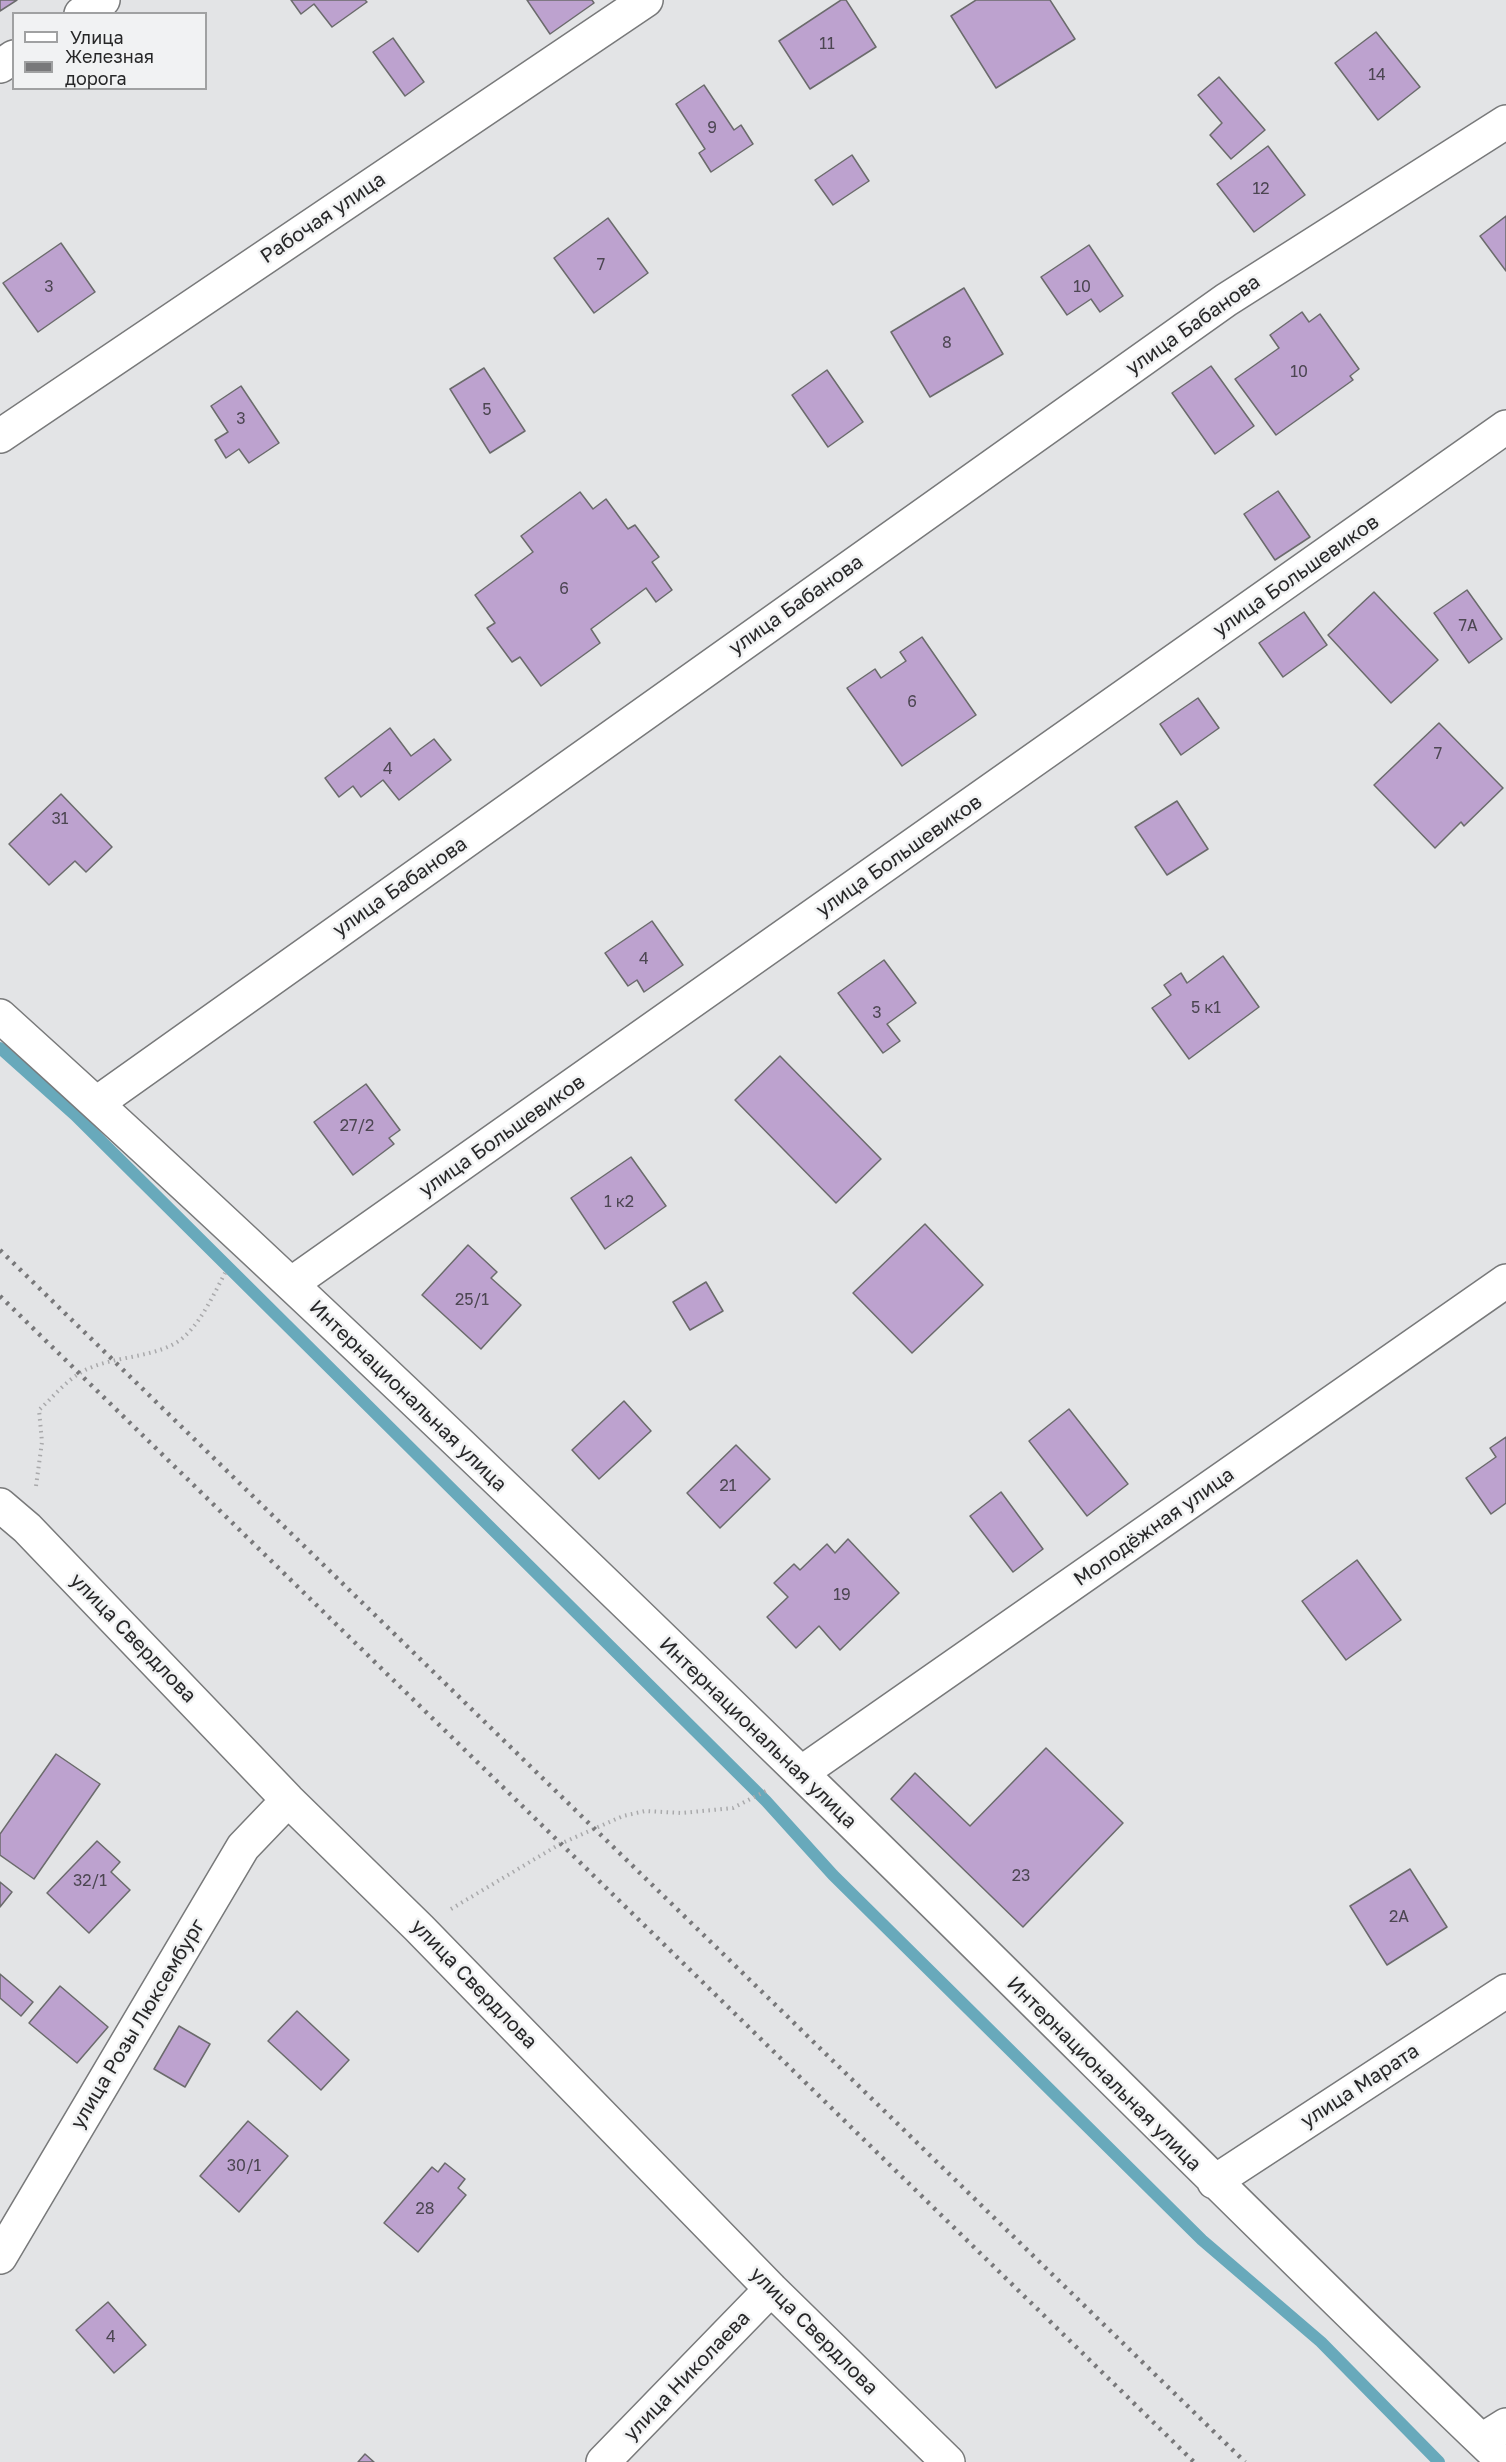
<!DOCTYPE html>
<meta charset="utf-8">
<style>
body{margin:0}
#map{position:relative;width:1506px;height:2462px;overflow:hidden;background:#e3e4e6;font-family:"Golos Text",sans-serif}
canvas{display:block}
.legend{position:absolute;left:12px;top:12px;width:195px;height:78px;box-sizing:border-box;background:#f1f2f3;border:2px solid #a0a1a2;margin:0;padding:8px 10px;list-style:none;font-size:18px;color:#272728}
.legend li{display:flex;align-items:center;gap:12px;height:30px}
.legend b{width:30px;border:2px solid #a0a1a2}
</style>
<div id="map">
<canvas width="1506" height="2462"></canvas>
<ul class="legend">
<li><b style="height:8px;background:#fff"></b>Улица</li>
<li><b style="height:8px;background:#78787a"></b>Железная дорога</li>
</ul>
</div>
<script>
const g = document.querySelector('canvas').getContext('2d');
g.lineJoin = 'round';
function stroke(path, color, width, dash) { g.strokeStyle = color; g.lineWidth = width; g.lineCap = dash ? 'butt' : 'round'; g.setLineDash(dash || []); g.stroke(path); }
function fill(path, color) { g.fillStyle = color; g.fill(path, 'evenodd'); }
function drawText(font, color, halo, rows, align = 'center') {
  g.font = font + ' "Golos Text",sans-serif'; g.lineWidth = 5; g.setLineDash([]); g.textBaseline = 'middle'; g.strokeStyle = halo; g.fillStyle = color; for (const [text, x, y, turn = 0] of rows) {
    g.save(); g.translate(x, y); g.rotate((+turn || 0) * Math.PI / 180); g.textAlign = isNaN(turn) ? turn : align; if (halo) g.strokeText(text, 0, 0); g.fillText(text, 0, 0); g.restore();
  }
}
stroke(new Path2D(`
 M0 1048 75 1115 766 1801 833 1875 1202 2240 1321 2342 1439 2462`), '#68a9bb', 12);
const building = new Path2D(`
 M0 0H17L0 11Z
 M291 0H365L367 2 332 27 314 4 301 14Z
 M527 0H592L594 3 550 34Z
 M841 0H846L876 47 810 89 779 41Z
 M976 0H1050L1075 39 996 88 951 16Z
 M1376 32 1420 87 1378 120 1335 63Z
 M393 38 424 82 405 96 373 52Z
 M1219 77 1265 130 1231 159 1210 135 1222 123 1198 95Z
 M704 85 734 130 741 125 753 144 711 172 699 153 705 149 676 104Z
 M1268 146 1305 195 1254 232 1217 184Z
 M852 155 869 181 833 205 815 180Z
 M1506 216V271L1480 236Z
 M608 218 648 273 594 313 554 258Z
 M61 243 95 292 38 332 3 283Z
 M1089 245 1123 296 1100 312 1091 299 1067 315 1041 277Z
 M964 288 1003 354 930 397 891 332Z
 M1302 312 1309 322 1320 314 1359 369 1350 376 1353 380 1276 435 1235 379 1279 348 1270 335Z
 M1211 366 1254 426 1215 454 1172 393Z
 M484 368 525 431 490 453 450 389Z
 M827 370 863 422 828 447 792 395Z
 M241 386 279 443 249 463 239 449 226 458 215 440 228 432 211 406Z
 M1278 491 1310 537 1275 560 1244 514Z
 M580 492 593 509 606 499 628 529 635 525 659 557 652 562 672 590 656 602 646 588 591 629 600 643 541 686 520 657 512 662 487 628 495 623 475 595 533 552 521 536Z
 M1467 590 1502 639 1469 663 1434 613Z
 M1374 592 1438 660 1391 703 1328 635Z
 M1304 612 1327 645 1283 677 1259 643Z
 M922 637 976 715 902 766 847 688 875 669 881 678 906 661 900 652Z
 M1198 698 1219 728 1181 755 1160 724Z
 M1439 723 1503 788 1464 826 1461 822 1435 848 1374 785Z
 M390 728 411 756 434 739 451 760 399 800 383 780 361 797 353 786 339 797 325 778Z
 M61 794 112 847 86 872 75 861 49 885 9 844Z
 M1177 801 1208 849 1167 875 1135 827Z
 M652 921 683 965 644 992 637 980 628 986 605 953Z
 M1223 956 1259 1007 1189 1059 1152 1008 1171 995 1164 985 1181 973 1187 983Z
 M884 960 916 1003 887 1024 900 1041 883 1053 838 993Z
 M780 1056 881 1159 836 1203 735 1100Z
 M366 1084 400 1130 389 1138 394 1144 353 1175 314 1122Z
 M631 1157 666 1206 605 1249 571 1198Z
 M925 1224 983 1285 912 1353 853 1293Z
 M468 1245 497 1272 491 1278 521 1305 481 1349 422 1295Z
 M706 1282 723 1311 690 1330 673 1302Z
 M624 1401 651 1431 599 1479 572 1450Z
 M1069 1409 1128 1484 1087 1516 1029 1441Z
 M1506 1437V1503L1491 1514 1466 1478 1496 1457 1490 1448Z
 M736 1445 770 1479 720 1528 687 1493Z
 M1001 1492 1043 1549 1013 1572 970 1516Z
 M848 1539 899 1593 840 1650 819 1626 796 1648 767 1617 788 1597 774 1583 794 1564 800 1570 827 1544 835 1553Z
 M1357 1560 1401 1620 1346 1660 1302 1601Z
 M1046 1748 1123 1823 1023 1927 891 1799 915 1773 970 1826Z
 M56 1754 100 1784 34 1879 0 1855V1834Z
 M97 1841 120 1862 111 1872 130 1890 89 1933 47 1893Z
 M1410 1869 1447 1927 1387 1965 1350 1906Z
 M0 1882 12 1892 0 1907Z
 M0 1974 33 2002 21 2016 0 1998Z
 M60 1986 108 2027 77 2063 29 2023Z
 M297 2011 349 2060 321 2090 268 2041Z
 M179 2026 210 2044 185 2087 154 2069Z
 M248 2121 288 2156 239 2212 200 2176Z
 M445 2163 465 2179 458 2188 466 2195 418 2252 384 2223 432 2167 438 2172Z
 M108 2302 146 2345 114 2373 76 2330Z
 M365 2454 374 2462H358Z`);
fill(building, '#bda2cf');
stroke(building, '#6b6b6c', 1.5);
const street = new Path2D(`
 M81 14 103 0
 M0 66 14 57
 M0 436 646 0
 M0 1016C272 1262 537 1516 800 1772 1036 2001 1266 2235 1504 2462
 M97 1103 1226 300 1506 122
 M291 1284 1506 427
 M0 1505 27 1528 288 1800 419 1928 771 2289 948 2462
 M801 1773 1506 1281
 M1214 2182 1506 1991
 M0 2257 243 1847 288 1800
 M1482 2440 1506 2425
 M603 2462 771 2289`);
stroke(street, '#78797a', 36);
stroke(new Path2D(`
 M36 1486 42 1442 39 1410C52 1398 65 1382 80 1373 111 1354 159 1360 185 1336 202 1320 214 1294 225 1273
 M451 1909 560 1844 623 1816 645 1811 682 1813 733 1808 766 1791`), '#a9a9ab', 4, [1.5, 4.5]);
stroke(street, '#fff', 33);
stroke(new Path2D(`
 M0 1250 1245 2462
 M0 1296 1194 2462`), '#78787a', 4.5, [3, 6]);
drawText('16px', '#4c4652', null, [
 ["11",827,44],
 ["14",1377,75],
 ["9",712,128],
 ["12",1261,189],
 ["7",601,265],
 ["3",49,287],
 ["10",1082,287],
 ["8",947,343],
 ["10",1299,372],
 ["5",487,410],
 ["3",241,419],
 ["6",564,589],
 ["7А",1468,626],
 ["6",912,702],
 ["7",1438,754],
 ["4",388,769],
 ["31",60,819],
 ["4",644,959],
 ["5 к1",1206,1008],
 ["3",877,1013],
 ["27/2",357,1126],
 ["1 к2",619,1202],
 ["25/1",472,1300],
 ["21",728,1486],
 ["19",842,1595],
 ["23",1021,1876],
 ["32/1",90,1881],
 ["2А",1399,1917],
 ["30/1",244,2166],
 ["28",425,2209],
 ["4",111,2337]
]);
drawText('20px', '#272728', '#f1f2f3', [
 ["Рабочая улица",323,218,-34],
 ["улица Бабанова",1193,325,-35],
 ["улица Большевиков",1296,576,-35],
 ["улица Бабанова",796,605,-35],
 ["улица Большевиков",899,856,-35],
 ["улица Бабанова",400,887,-35],
 ["улица Большевиков",502,1136,-35],
 ["Интернациональная улица",408,1396,44],
 ["Молодёжная улица",1154,1527,-35],
 ["улица Свердлова",133,1638,46],
 ["Интернациональная улица",758,1733,44],
 ["улица Свердлова",474,1984,46],
 ["улица Розы Люксембург",138,2024,-59],
 ["Интернациональная улица",1104,2074,45],
 ["улица Марата",1360,2086,-33],
 ["улица Свердлова",814,2331,45],
 ["улица Николаева",687,2376,-46]
]);
</script>
